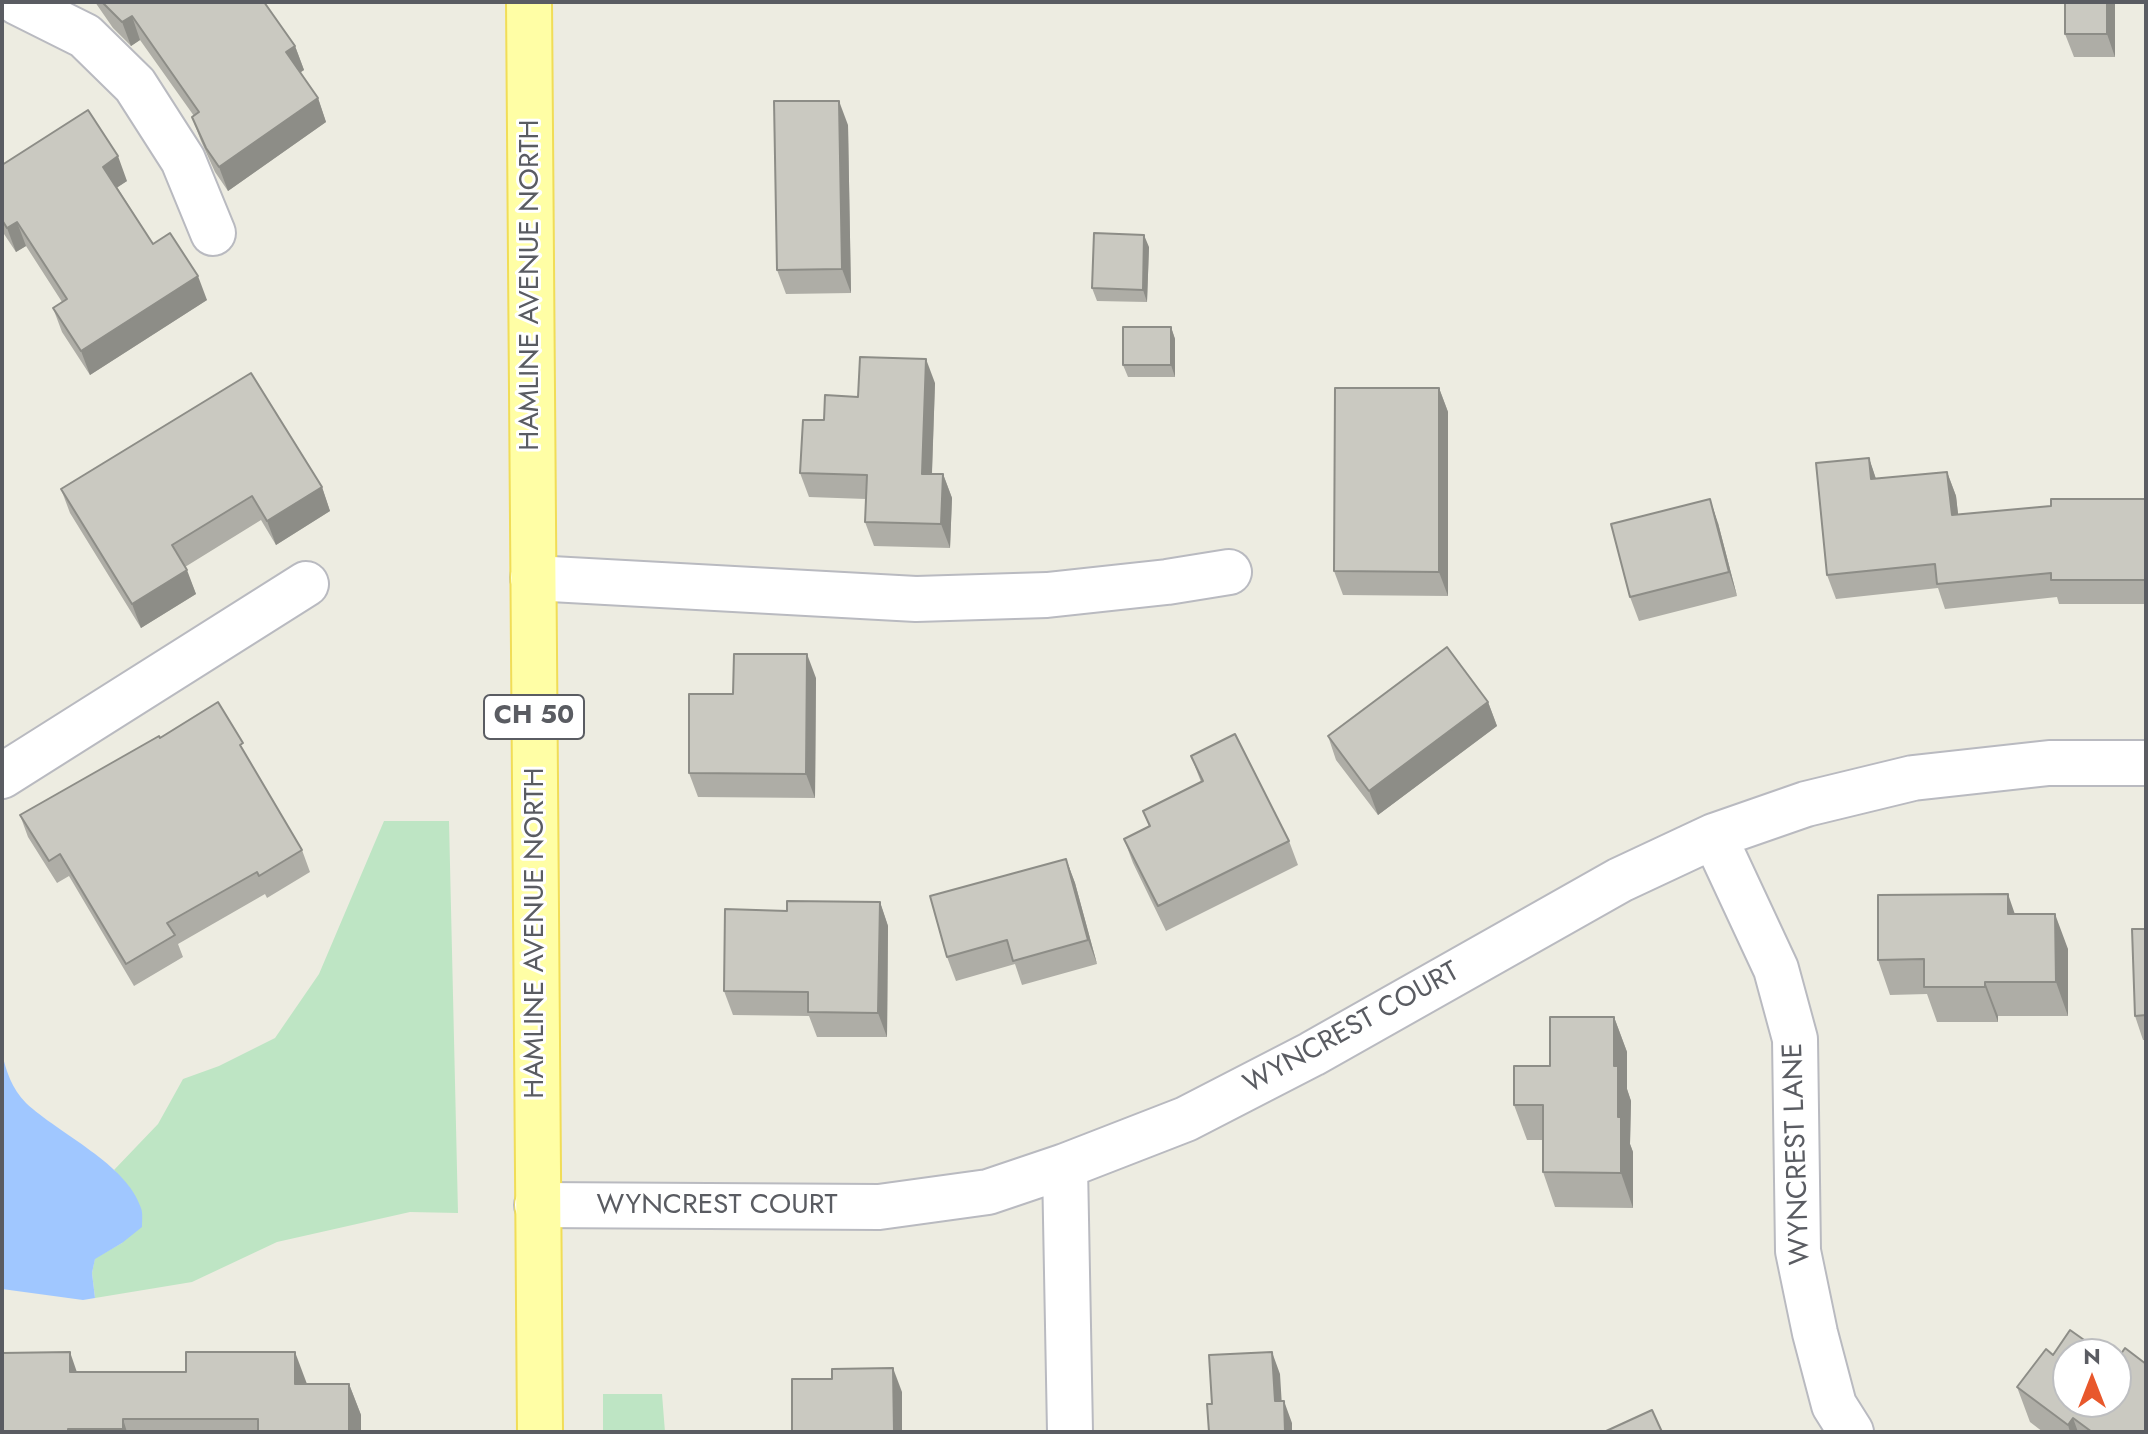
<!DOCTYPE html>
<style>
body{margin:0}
#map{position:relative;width:2148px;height:1434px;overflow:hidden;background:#edece1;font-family:Jost,sans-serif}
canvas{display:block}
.frame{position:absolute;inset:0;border:4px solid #5a5c62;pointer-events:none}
.north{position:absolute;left:2052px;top:1338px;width:80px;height:80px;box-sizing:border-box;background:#fff;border:2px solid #bdbec0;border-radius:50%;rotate:0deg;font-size:22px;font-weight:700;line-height:32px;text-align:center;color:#5a5c62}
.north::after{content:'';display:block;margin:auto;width:28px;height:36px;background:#e8582c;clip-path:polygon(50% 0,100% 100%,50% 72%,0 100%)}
</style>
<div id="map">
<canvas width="2148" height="1434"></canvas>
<div class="frame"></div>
<div class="north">N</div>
</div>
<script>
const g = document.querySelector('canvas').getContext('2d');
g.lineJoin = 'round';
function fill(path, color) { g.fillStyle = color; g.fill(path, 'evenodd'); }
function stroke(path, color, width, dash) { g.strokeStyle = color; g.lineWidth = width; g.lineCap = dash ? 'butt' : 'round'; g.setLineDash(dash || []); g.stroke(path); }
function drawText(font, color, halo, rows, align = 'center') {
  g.font = font + ' Jost,sans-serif'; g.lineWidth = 6; g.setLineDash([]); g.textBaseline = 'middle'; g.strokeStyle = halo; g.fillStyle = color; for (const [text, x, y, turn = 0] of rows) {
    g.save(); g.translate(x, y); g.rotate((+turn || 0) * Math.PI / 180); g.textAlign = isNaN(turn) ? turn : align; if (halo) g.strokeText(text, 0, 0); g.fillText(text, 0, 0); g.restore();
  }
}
fill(new Path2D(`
 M384 821H449L458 1213 410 1212 277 1242 192 1282 95 1298 92 1273 95 1258 122 1243 131 1190 114 1170 158 1124 183 1079 219 1066 275 1038 319 974Z
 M603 1394H662L665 1432H603Z`), '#bee5c4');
fill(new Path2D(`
 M2 1053C6 1071 12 1089 26 1103 59 1134 127 1164 141 1208 143 1213 142 1221 142 1227L122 1243 95 1259 92 1273 95 1298 83 1300 2 1289Z`), '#a0c7ff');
const minor = new Path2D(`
 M17 2 85 36 135 85 183 160 213 233
 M533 578 916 599 1047 595 1167 582 1229 572
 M2 776 306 584
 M1714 836 1776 969 1795 1039 1798 1251 1815 1333 1834 1405 1851 1432
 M1065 1166 1070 1432
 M537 1205 879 1207 988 1192 1065 1166 1186 1119 1312 1054 1620 880 1714 836 1806 804 1913 778 2049 763H2146`);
const major = new Path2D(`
 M529 2 540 1432`);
stroke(minor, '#b9bac0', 48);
stroke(major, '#f1dd57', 48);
stroke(minor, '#fff', 44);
stroke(major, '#fffea5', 44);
fill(new Path2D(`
 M95 2H264L295 46 304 70 300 73 318 98 326 122 228 191 215 172 201 141 192 117 194 116 140 40 131 46 113 28Z
 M2115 2V57H2074L2065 34Z
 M848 125 851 293 786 294 777 270Z
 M2 165 127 181 117 187 153 244 207 300 90 375 62 332 53 308 62 302 26 246 16 252 2 231Z
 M1149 247 1147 302 1097 301 1092 288Z
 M1171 327 1175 339V377H1128L1123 365Z
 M935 383 932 474H943L952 498 950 548 874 546 865 522 866 499 809 497 800 473 824 420 858 397Z
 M1439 388 1448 412V596L1343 595 1334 571Z
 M1869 458 1876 479 1947 472 1956 496 1958 515 2146 499V604H2059L2057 597 1945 609 1938 588 1836 599 1827 575Z
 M322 487 330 511 276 545 261 520 185 567 196 594 141 628 70 513 61 489Z
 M1718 523 1737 596 1639 621 1630 597Z
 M816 678 815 798 698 797 689 773 733 694Z
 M1488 702 1497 726 1378 815 1336 760 1328 736Z
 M160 738 249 760 302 850 310 872 267 898 265 894 178 944 183 957 134 986 69 876 57 883 28 837 20 815Z
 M1191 756 1289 841 1298 865 1166 931 1133 863 1124 839 1149 826 1143 811 1201 782Z
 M1066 859 1075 883 1097 964 1022 985 1015 964 956 981 947 957Z
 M880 902 888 926 887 1037H817L809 1016 733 1015 724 991 787 911Z
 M2015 914 2068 949V1016H1998V1022H1937L1927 994 1890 995 1878 960Z
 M2146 929V1040H2143L2135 1016Z
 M1614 1017 1627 1052V1089L1631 1101 1630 1144 1633 1152V1208L1555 1207 1543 1172V1140H1527L1514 1105 1550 1066Z
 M77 1372 307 1384H349L361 1415V1432H2Z
 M2017 1387 2068 1402 2146 1432H2043L2030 1422Z`), '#aeada6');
fill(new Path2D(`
 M2107 2H2115V57L2107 34Z
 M132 16 140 40 131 46 122 22Z
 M295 46 304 70 294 76 286 52Z
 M318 98 326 122 228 191 219 167Z
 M839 101 848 125 851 293 842 269Z
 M118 156 127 181 112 191 103 167Z
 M17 222 26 246 16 252 7 228Z
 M1144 235 1149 247 1147 302 1143 290Z
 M198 276 207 300 90 375 81 351Z
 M1171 327 1175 339V377L1171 365Z
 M926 359 935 383 931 498 922 474Z
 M1439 388 1448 412V596L1439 572Z
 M1869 458 1877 482 1871 479Z
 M1947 472 1956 496 1961 539 1952 515Z
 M943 474 952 498 950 548 941 524Z
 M322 487 330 511 276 545 267 521Z
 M1710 499 1718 523 1737 596 1729 572Z
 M187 570 196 594 141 628 132 604Z
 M807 654 816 678 815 798 806 774Z
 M1488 702 1497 726 1378 815 1369 791Z
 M1066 859 1075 883 1097 964 1088 940Z
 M2008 894 2020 929 2008 914Z
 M880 902 888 926 887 1037 878 1013Z
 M2055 914 2068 949V1016L2056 982Z
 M1985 982 1998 1016V1022L1985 987Z
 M1614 1017 1627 1052V1089L1631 1101 1630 1144 1633 1152V1208L1621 1173 1614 1066Z
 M70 1352 81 1384 70 1372Z
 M295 1352 307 1384H295Z
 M1272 1352 1280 1374 1283 1423 1275 1401Z
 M893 1368 902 1392V1432H894Z
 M349 1384 361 1415V1432H349Z
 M1284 1401 1292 1423V1432H1285Z
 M2073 1418 2078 1432H2070L2068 1425Z
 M123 1419 127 1432H124L123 1429Z`), '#8d8d87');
const building = new Path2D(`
 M102 2H264L295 46 286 52 318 98 219 167 206 148 192 117 199 112 132 16 122 22Z
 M2065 2H2107V34H2065Z
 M774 101H839L842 269 777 270Z
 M88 110 118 156 103 167 153 244 170 233 198 276 81 351 53 308 67 299 17 222 7 228 2 220V165Z
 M1094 233 1144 235 1143 290 1092 288Z
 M1123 327H1171V365H1123Z
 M860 357 926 359 922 474H943L941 524 865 522 867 475 800 473 803 420H824L825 395 858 397Z
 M251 373 322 487 267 521 252 496 172 545 187 570 132 604 61 489Z
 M1335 388H1439V572L1334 571Z
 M1869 458 1871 479 1947 472 1952 515 2051 506V499H2146V580H2051V573L1937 584 1935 564 1827 575 1816 463Z
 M1710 499 1729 572 1630 597 1611 524Z
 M1447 647 1488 702 1369 791 1328 736Z
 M734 654H807L806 774 689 773V694H733Z
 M218 702 243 743 240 745 302 850 259 876 257 872 167 923 175 935 126 964 60 854 49 861 20 815 159 736 160 738Z
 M1235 734 1289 841 1158 906 1124 839 1150 826 1143 811 1203 781 1191 756Z
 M1066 859 1088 940 1013 961 1007 940 947 957 930 896Z
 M2008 894V914H2055L2056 982H1985V987H1924V959L1878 960V895Z
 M787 901 880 902 878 1013 808 1012V992L724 991 725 909 787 911Z
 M2132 929H2146V1015L2135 1016Z
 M1550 1017H1614V1066H1618V1117H1621V1173L1543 1172V1105H1514V1066H1550Z
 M2070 1330 2104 1354H2068V1402H2116V1361L2125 1348 2146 1364V1432H2092L2073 1418 2068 1425 2017 1387 2046 1349 2053 1355Z
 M70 1352V1372H186V1352H295V1384H349V1432H258V1419H123V1429H68V1432H2V1353Z
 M1272 1352 1275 1401H1284L1285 1432H1209L1207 1404H1212L1209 1355Z
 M893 1368 894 1432H792V1379H832V1369Z
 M1652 1410 1662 1432H1604Z`);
fill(building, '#cac9c1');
stroke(building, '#8d8d87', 2);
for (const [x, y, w] of [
 [534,717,100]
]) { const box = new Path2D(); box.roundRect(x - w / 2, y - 22, w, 44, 6); g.fillStyle = '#fff'; g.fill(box); stroke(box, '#5a5c62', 2); }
drawText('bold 26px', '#5a5c62', null, [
 ["CH 50",534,717]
]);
drawText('28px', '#5a5c62', '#fff', [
 ["HAMLINE AVENUE NORTH",531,285,-90],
 ["HAMLINE AVENUE NORTH",536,933,-90],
 ["WYNCREST COURT",1352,1029,-29],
 ["WYNCREST LANE",1798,1154,-92],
 ["WYNCREST COURT",717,1206]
]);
</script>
